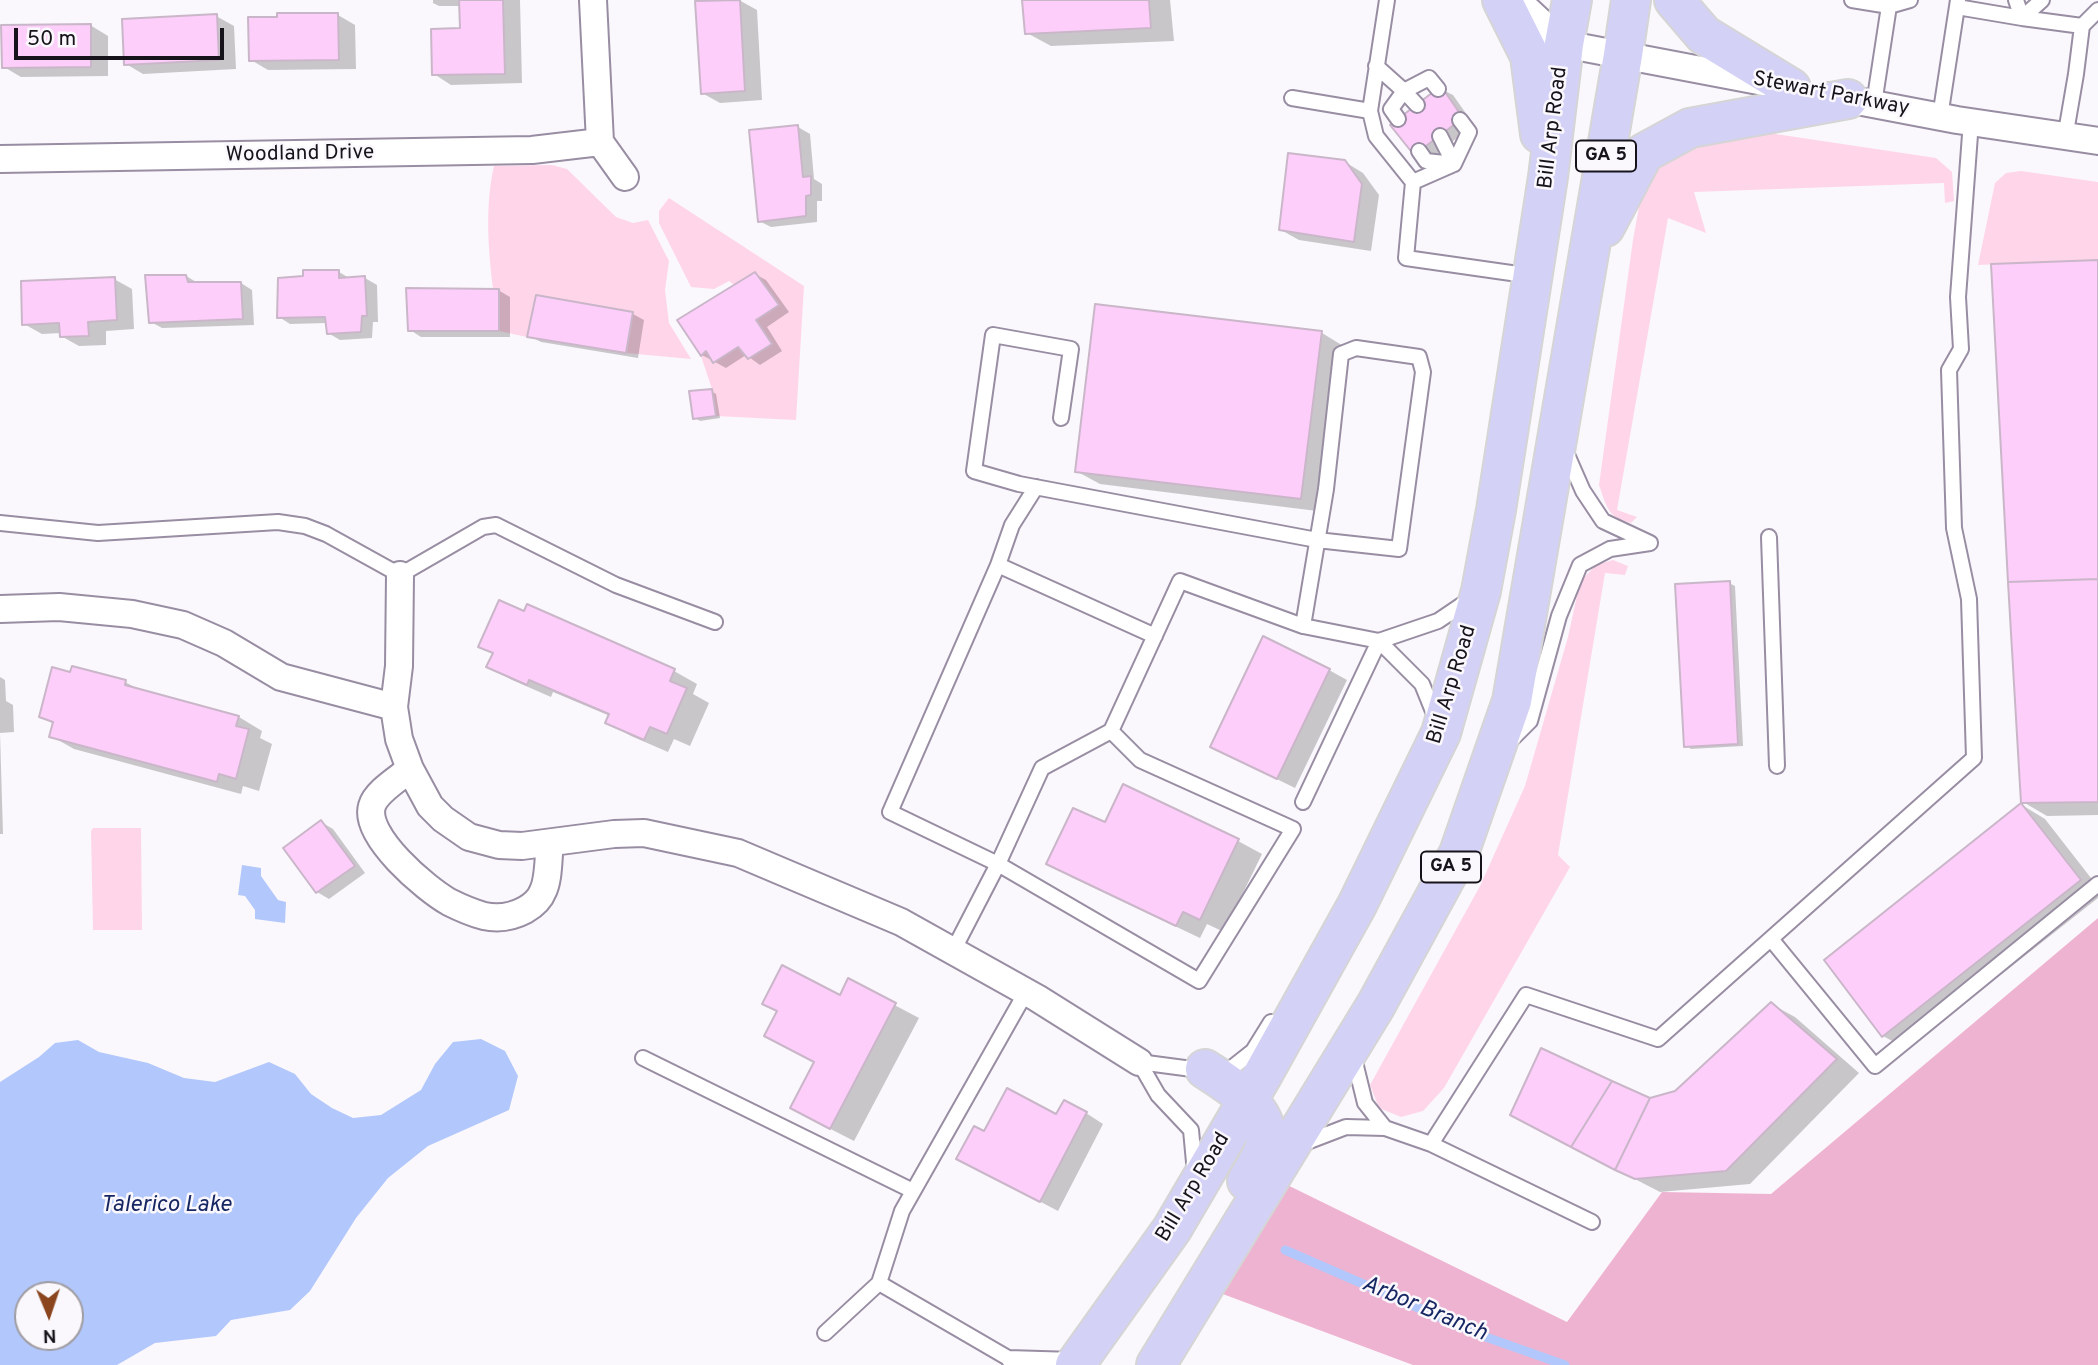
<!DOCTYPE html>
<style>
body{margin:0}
#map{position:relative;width:2098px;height:1365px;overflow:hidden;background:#faf8fc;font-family:Overpass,sans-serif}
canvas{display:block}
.north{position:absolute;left:14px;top:1281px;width:70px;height:70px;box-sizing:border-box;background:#faf8fc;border:2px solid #9f9ca2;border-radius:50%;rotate:178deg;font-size:19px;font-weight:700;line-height:28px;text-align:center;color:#17131b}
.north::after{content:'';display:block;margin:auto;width:24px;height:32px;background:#8b451e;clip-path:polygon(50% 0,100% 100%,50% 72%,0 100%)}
.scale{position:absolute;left:14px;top:28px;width:210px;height:32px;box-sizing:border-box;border:4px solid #17131b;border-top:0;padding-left:9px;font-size:21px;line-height:24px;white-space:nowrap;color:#17131b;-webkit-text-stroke:5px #faf8fc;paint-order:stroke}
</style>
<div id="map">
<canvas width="2098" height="1365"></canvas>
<div class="north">N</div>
<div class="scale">50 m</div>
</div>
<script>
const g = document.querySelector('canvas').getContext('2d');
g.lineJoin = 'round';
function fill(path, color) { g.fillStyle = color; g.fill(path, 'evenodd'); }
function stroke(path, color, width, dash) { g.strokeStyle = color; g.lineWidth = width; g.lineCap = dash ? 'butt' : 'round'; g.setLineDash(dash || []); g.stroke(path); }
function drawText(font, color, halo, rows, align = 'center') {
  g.font = font + ' Overpass,sans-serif'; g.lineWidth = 5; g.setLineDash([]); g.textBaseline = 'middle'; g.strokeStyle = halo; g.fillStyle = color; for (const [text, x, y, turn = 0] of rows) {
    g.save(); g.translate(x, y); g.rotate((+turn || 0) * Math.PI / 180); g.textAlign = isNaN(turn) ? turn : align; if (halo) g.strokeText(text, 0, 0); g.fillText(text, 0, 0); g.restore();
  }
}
fill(new Path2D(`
 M1742 129 1936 158 1952 172 1954 201 1945 203 1944 183 1694 192 1706 233 1668 218 1617 510 1637 517 1631 523C1607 517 1607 507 1599 485L1633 240 1642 190 1664 160 1711 130Z
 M552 165 567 169 616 217 633 223 648 220 669 261 665 290 669 323 691 359 626 353 633 312 536 295 527 337 499 331V289L493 288C488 249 485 205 494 166Z
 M2021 171 2098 182V260L1978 265 1995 183 2006 173Z
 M669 198 804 286 796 420 716 416 712 389 701 356 706 351 738 347 748 359 771 344 756 320 778 304 755 272 734 285 729 281 714 289 691 287 659 223V211Z
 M1613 560 1628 566 1625 575 1605 573 1558 855 1570 867 1444 1088 1423 1111 1401 1117 1379 1108 1370 1085 1480 886 1525 786 1568 637 1580 582 1596 565Z
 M93 828H141L142 930H93L91 831Z`), '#ffd5e9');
fill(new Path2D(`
 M2098 918V1365H1413L1204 1287 1271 1177 1567 1322 1662 1192 1771 1194Z`), '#eeb3d0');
fill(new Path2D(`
 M242 865 261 868V876L278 900 286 902 285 923 255 919V910L245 896 238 895Z
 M481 1039 505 1051 518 1076 509 1110 428 1146 388 1178 356 1218 310 1291 290 1310 231 1320 216 1336 155 1343 117 1365H0V1082L39 1057 55 1043 78 1040 99 1052 148 1063 184 1078 215 1082 269 1062 295 1074 311 1094 332 1108 353 1118 381 1115 421 1090 435 1064 453 1042ZM70 1295V1337H28V1295Z`), '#b2c7fb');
fill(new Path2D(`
 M433 0H520L522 83 451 85 434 74 462 29 461 6H439L433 3Z
 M739 0 757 10 762 100 720 103 702 93Z
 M1024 0H1170L1174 41 1051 46 1027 33Z
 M338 15 355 25 356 69 268 70 251 60Z
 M216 16 234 26 236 69 143 74 126 64Z
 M90 25 108 36V76L21 77 4 67Z
 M1441 89 1453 95 1474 125 1427 161 1415 154Z
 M798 127 810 134 814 179 822 184V201H817V222L771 227 759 221Z
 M1345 162 1363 173 1379 195 1371 251 1299 240 1281 230Z
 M2098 262V815L2047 816 2023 802Z
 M339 272 351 279 365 278 377 285 378 322H373L372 338 340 340 328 333 327 323 290 324 279 317Z
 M755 274 766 280 789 312 767 327 782 351 760 365 746 355 726 368 702 355Z
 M186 276 198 283H241L252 290 254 325 162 328 151 322Z
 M114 279 132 289 134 329 106 331V345L79 346 61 336V333L42 334 24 324Z
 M498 290 510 297V337H421L410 330Z
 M537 297 633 314 644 320 638 358 541 342 529 336Z
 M1322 333 1345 347 1325 512 1100 484 1076 471Z
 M711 391 716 394 720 418 700 421 695 418Z
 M1729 583 1735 586 1743 746 1691 749 1686 745Z
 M480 646 674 671 697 684 693 694 709 703 690 746 674 739 668 752 631 736 607 722 610 716 553 692 551 697 512 680 489 667 494 654Z
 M1329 670 1347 680 1295 788 1230 756Z
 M0 677 5 680 6 701 13 705 14 732 0 733 3 834H0Z
 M125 682 142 691 239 717 262 731 260 738 272 744 259 791 243 786 241 794 74 749 51 736 54 724 41 717Z
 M1124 787 1238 841 1262 854 1224 932 1207 924 1200 938 1071 877 1048 863 1106 825Z
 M2022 805 2045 819 2098 887V898L1907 1049 1883 1036Z
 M321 822 333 829 365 873 329 899 317 892 285 848Z
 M849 981 919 1018 854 1141 815 1121 816 1062 779 1011 840 997Z
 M1771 1004 1795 1017 1859 1073 1750 1184 1660 1192 1596 1159 1650 1100 1676 1093Z
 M1086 1113 1103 1124 1058 1211 976 1168 984 1133 1057 1116Z`), '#0003');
stroke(new Path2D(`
 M1285 1250 1483 1336 1565 1365`), '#b2c7fb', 9);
const building = new Path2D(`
 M459 0H503L505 74 432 75 431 29 460 28Z
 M740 0 745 91 701 94 695 1Z
 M1022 0H1149L1151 28 1025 34Z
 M277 13H338L339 60 249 61 248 17H277Z
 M217 14 219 60 124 65 122 19Z
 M91 24V67L2 68 1 25Z
 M1441 86 1463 118 1414 155 1390 125Z
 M798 125 803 177 811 176V195L806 196V216L758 222 749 130Z
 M1288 153 1345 160 1362 184 1354 242 1279 230Z
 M2098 260V579L2008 582 1991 264Z
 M303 270H339V278L365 276 367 316H362L361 332 327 334 325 317 277 318 278 278 303 276Z
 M755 272 779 305 756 320 772 344 748 359 738 347 713 363 706 351 701 356 677 320Z
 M145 275H186L188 282H241L243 319 149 323Z
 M115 277 117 320 88 322 89 336 60 337 59 323 22 325 21 281Z
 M406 288 499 289V331H408Z
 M536 295 633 312 626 353 527 337Z
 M1095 304 1322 331 1301 499 1075 472Z
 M712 389 716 416 693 419 689 391Z
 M2098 579V802L2021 803 2008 582Z
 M1730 581 1738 744 1684 747 1675 584Z
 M499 600 524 611 527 604 675 669 670 681 687 688 667 734 650 727 644 740 605 723 609 714 529 680 527 685 486 667 493 653 478 647Z
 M1263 636 1330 669 1277 779 1210 747Z
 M72 666 126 680 125 685 239 716 236 726 249 729 236 779 219 774 217 782 49 737 53 722 39 717 52 667 70 672Z
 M1123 784 1239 839 1200 920 1183 912 1176 926 1046 864 1073 808 1105 822Z
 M2021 803 2081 880 1882 1037 1824 960Z
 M321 820 355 866 316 893 283 848Z
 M782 965 840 995 848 978 896 1003 830 1129 790 1108 814 1062 764 1036 777 1011 762 1004Z
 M1771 1002 1837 1059 1726 1171 1635 1179 1615 1170 1650 1098 1675 1091Z
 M1541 1048 1612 1081 1571 1147 1510 1115Z
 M1612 1081 1650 1098 1615 1170 1571 1147Z
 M1007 1088 1056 1114 1064 1100 1087 1112 1040 1202 956 1159 974 1126 984 1131Z`);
fill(building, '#fdcefa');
stroke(building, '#cab6c9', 2);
const service = new Path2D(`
 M1387 0 1370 111 1376 136 1413 182 1406 258 1532 276
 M1852 0 1889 6 1874 104
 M2016 0 2022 18 2042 0
 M1889 6 1910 0
 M1957 7 2022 18 2082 26
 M1376 66 1404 91 1391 109 1398 119
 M1292 98 1370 111
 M1417 105 1404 91 1429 78 1438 89
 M1940 117 1958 0
 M2065 138 2076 74 2082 26 2098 10
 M1419 151 1426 161 1454 164 1469 132 1460 120
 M1413 182 1454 164 1440 136
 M1061 418 1071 349 993 335 974 471 1019 484 1317 540 1399 549 1423 372 1419 357 1356 348 1341 354 1326 489 1303 626
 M0 523 98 533 278 522 305 526 326 534 400 575 483 527 496 525 616 585 715 622
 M1769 537 1777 766
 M998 565 1012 525 1036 487
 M1155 636 998 565 890 812 998 864 1199 981 1293 829 1140 760 1111 731 1180 581 1303 626 1379 641 1438 621 1469 600
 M1379 641 1422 684 1437 721
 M1510 741 1530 721 1559 616 1580 565 1610 549 1650 543 1603 521 1583 491 1565 450
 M1303 802 1379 641
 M1771 939 1875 1066 2098 884
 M953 951 998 864 1042 768 1111 731
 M643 1058 913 1191
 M1385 1128 1431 1144 1526 995 1658 1039 1974 758 1969 599 1954 528 1949 370 1961 349 1958 297 1971 121
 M1431 1144 1592 1222
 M1299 1145 1346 1127 1385 1128 1365 1103 1353 1054
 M1195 1173 1191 1130 1158 1095 1139 1062 1192 1069 1229 1070 1253 1051 1271 1022
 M825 1333 879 1283
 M1008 1358 879 1283 902 1211 1026 992
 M1012 1365 1008 1358 1074 1360`);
const minor = new Path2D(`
 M593 0 600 142 625 177
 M1517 0 1564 44 1769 83
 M1831 96 1957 120 2098 141
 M0 159 532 150 600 142
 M400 575 399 666 394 707 399 739 410 769 430 806 443 819 469 837 499 845 522 846 614 834 644 833 738 853 901 922 1037 998 1139 1062
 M0 609 59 607 132 614 183 625 224 643 281 677 394 707
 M410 769C398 779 376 792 372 806 363 836 426 889 449 902 459 907 473 913 484 916 498 919 512 917 525 910 532 906 540 899 543 891 549 879 548 858 550 844`);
const primary = new Path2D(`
 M1502 0 1530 56 1540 134
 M1674 0 1704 35 1791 88
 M1605 227 1644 153 1690 128 1848 99
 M1205 1069C1231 1086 1273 1110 1265 1146 1262 1158 1253 1170 1247 1181
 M1075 1365 1172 1229 1263 1074 1357 905 1441 733 1481 591 1496 510 1548 177 1564 44 1572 0
 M1156 1365 1376 1005 1459 853 1512 701 1623 55 1631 0`);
stroke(service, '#988da2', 18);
stroke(minor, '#988da2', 30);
stroke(primary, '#d5d5d6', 42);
stroke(service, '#fff', 14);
stroke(minor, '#fff', 26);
stroke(primary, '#d4d1f6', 38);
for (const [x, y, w] of [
 [1606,156,60],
 [1451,867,60]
]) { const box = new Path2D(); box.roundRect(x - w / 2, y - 15.5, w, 31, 5); g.fillStyle = '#faf8fc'; g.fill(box); stroke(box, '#17131b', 2); }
drawText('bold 19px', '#17131b', null, [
 ["GA 5",1606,156],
 ["GA 5",1451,867]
]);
drawText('21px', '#17131b', '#faf8fc', [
 ["Stewart Parkway",1831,95,11],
 ["Bill Arp Road",1554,128,-83],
 ["Woodland Drive",300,155,-1],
 ["Bill Arp Road",1453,685,-73],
 ["Bill Arp Road",1194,1188,-59]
]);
drawText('italic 23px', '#172763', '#faf8fc', [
 ["Talerico Lake",166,1206],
 ["Arbor Branch",1424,1310,23]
]);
</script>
